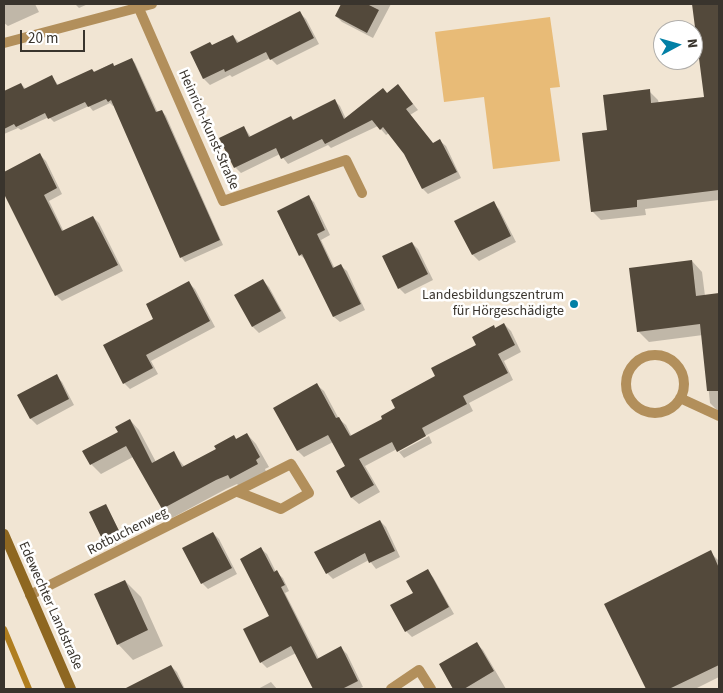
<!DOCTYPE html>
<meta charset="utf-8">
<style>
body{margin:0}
#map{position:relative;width:723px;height:693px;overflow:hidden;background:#f1e5d3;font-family:"Source Sans 3",sans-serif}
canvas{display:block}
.frame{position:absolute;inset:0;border:5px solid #39342d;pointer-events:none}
.north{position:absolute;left:653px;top:20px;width:50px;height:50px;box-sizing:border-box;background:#fff;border:1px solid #b0aeab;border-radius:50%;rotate:84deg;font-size:14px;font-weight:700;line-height:20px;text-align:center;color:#39342d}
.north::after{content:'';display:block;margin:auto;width:18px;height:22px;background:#0280a6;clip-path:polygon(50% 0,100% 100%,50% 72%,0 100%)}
.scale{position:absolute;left:20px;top:30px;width:65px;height:22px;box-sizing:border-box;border:2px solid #39342d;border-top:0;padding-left:6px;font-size:15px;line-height:18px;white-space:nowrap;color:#39342d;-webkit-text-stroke:4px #fff;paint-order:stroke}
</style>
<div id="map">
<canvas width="723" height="693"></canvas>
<div class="frame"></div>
<div class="north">N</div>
<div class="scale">20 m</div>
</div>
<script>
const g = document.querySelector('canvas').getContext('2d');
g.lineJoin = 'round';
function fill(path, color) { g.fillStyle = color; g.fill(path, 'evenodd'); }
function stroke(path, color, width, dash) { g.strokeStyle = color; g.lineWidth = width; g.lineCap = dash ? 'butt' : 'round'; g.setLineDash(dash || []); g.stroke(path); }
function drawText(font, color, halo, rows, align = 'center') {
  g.font = font + ' "Source Sans 3",sans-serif'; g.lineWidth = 5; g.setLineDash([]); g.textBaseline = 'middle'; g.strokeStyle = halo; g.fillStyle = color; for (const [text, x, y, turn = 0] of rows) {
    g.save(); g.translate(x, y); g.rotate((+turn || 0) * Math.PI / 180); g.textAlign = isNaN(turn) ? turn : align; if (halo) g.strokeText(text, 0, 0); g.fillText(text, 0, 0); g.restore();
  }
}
fill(new Path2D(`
 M550 17 560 87 550 88 560 161 493 169 484 97 444 102 435 32Z`), '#e8bb77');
fill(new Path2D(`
 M4 4H35L39 12 8 26 4 23Z
 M75 4H88L79 8Z
 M343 4H391L373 38 342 22 336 16Z
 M693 4H719V200L645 209 646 215 601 220 592 211 609 132 649 91 658 100 659 104 705 98Z
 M300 13 306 19 319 44 277 65 270 58 232 77 230 75 210 85 204 79 191 53 213 46 233 36 239 42Z
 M131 59 135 63 158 113 162 111 166 116 223 245 185 262 181 257 115 105 113 106 110 103 93 111 89 106 54 122 49 117 21 130 18 128 4 134V92L21 84 26 89 52 77 59 86 112 64 115 67Z
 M403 91 418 110 410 115 433 144 440 141 446 146 461 178 428 194 423 189 405 153 389 133 386 135 378 126 331 148 328 145 288 164 280 154 241 173 235 167 244 127 251 137 291 117 295 121 335 101 340 106 346 119 387 94Z
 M40 155 46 161 62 194 49 201 64 232 93 217 99 223 123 271 62 301 56 295 4 192V173Z
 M308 197 314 202 330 235 321 240 335 269 341 266 347 271 365 310 340 322 334 317 306 260 300 255Z
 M493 203 499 209 516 242 479 261 473 255Z
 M412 243 418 249 433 280 405 294 399 288Z
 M692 261 702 272 705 296 719 294V412L710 403 703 335 649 342 638 331Z
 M263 281 269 287 286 318 259 333 253 327 236 296Z
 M189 283 195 289 215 327 151 361 158 374 130 389 124 383 155 319Z
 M504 324 511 331 521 352 504 361 513 380 469 403 473 411 398 450V452L397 449 365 466 380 492 359 504 352 498 337 471 346 466 333 442 304 457 298 451 275 408 317 385 324 391 339 419 346 425 352 437 384 420 478 345 495 329Z
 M56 376 62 382 74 405 37 425 31 419 19 395Z
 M130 420 139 430 156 462 173 453 185 467 217 450 234 437 237 440 247 434 256 444 269 467 265 469 267 474 241 488 237 484 226 489 172 518 163 508 133 457 101 474 91 464 84 451 120 432Z
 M429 436 432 443 404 458 399 452Z
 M106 506 124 540 109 547 106 544Z
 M380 521 386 527 400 557 376 569 369 560 333 579 327 573Z
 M213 533 219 539 237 574 208 589 202 583 184 548Z
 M261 549 267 554 276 572 283 578 289 591 285 593 319 659 341 648 347 654 363 687 358 689H314L296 653 267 668 261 662 270 616Z
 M710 552 719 561V677L695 689H647L605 604Z
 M427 571 433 577 454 614 412 637 406 631 414 593Z
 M125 581 141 597 163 646 133 660 118 644Z
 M477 644 483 650 506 689H455L440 665Z
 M171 666 177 672 185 689H127Z
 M271 682 277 689H258Z`), '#0003');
stroke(new Path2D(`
 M4 629 29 689`), '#b07e20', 6);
fill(new Path2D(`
 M341 4H367L379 10 367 33 335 16Z
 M692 4H719V190L637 200V207L591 212 582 133 607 130 603 95 650 89 651 103 704 97Z
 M300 11 314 38 270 60 266 52 225 72 224 69 203 79 190 52 210 42 212 45 233 35 237 43Z
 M132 58 156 112 162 110 220 240 180 258 111 100 108 102 106 99 88 107 85 102 48 119 45 113 16 127 14 124 4 129V91L21 83 24 89 52 75 57 85 92 69 94 72 113 63 114 66Z
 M398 84 413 104 406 109 433 143 440 139 457 172 422 189 404 154 383 127 380 130 372 120 325 144 322 139 281 159 276 148 234 168 219 138 244 126 249 137 291 116 293 120 335 99 344 119 383 88 387 93Z
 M40 153 57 188 44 195 62 231 93 216 118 265 55 296 4 194V172Z
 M309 195 325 230 317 234 333 268 341 264 361 304 333 317 302 254 299 256 277 211Z
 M494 201 511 236 472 255 454 221Z
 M412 242 428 274 398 289 382 256Z
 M692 260 696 296 719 293V391H707L700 324 637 332 629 268Z
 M263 279 281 311 252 327 234 295Z
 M189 281 210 321 146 355 153 368 123 384 103 345 153 319 146 304Z
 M504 323 515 345 498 354 508 373 463 396 467 404 422 428 426 436 397 452 392 442 359 459 374 485 351 498 336 471 345 466 328 435 297 451 273 408 317 383 336 418 339 417 350 436 382 419 381 416 395 408 391 400 435 376 431 368 476 345 472 337 494 325 495 328Z
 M57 374 69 399 30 419 17 395Z
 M130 419 152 463 174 451 182 467 216 449 214 446 234 435 236 439 247 433 260 457 256 460 258 464 230 479 228 475 216 480 162 509 126 446 90 465 82 451 118 432 115 427Z
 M106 504 122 537 105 545 89 512Z
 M380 520 395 551 369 563 365 553 326 574 314 552Z
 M213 532 232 568 201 584 182 548Z
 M261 547 274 572 277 570 285 585 281 587 317 659 341 646 358 681 342 689H313L291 646 260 663 243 629 269 616 240 559Z
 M711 550 719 568V665L669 689H646L604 604Z
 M428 569 449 607 405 632 390 605 413 593 406 581Z
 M125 580 148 630 117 645 94 594Z
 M477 642 494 671 464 689H453L439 664Z
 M171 665 184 689H124Z`), '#53493b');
stroke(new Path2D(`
 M626 384a29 29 0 1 1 58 0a29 29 0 1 1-58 0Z
 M680 398 719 416`), '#b28f5b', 10);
stroke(new Path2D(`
 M137 4 223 201 346 160 362 193
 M4 43 152 4
 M30 595 291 464 309 493 281 509 238 492
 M391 689 419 670 431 689`), '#b28f5b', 10);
stroke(new Path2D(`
 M4 534 71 689`), '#8e6721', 10);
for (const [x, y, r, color] of [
 [574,304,5,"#0280a6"]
]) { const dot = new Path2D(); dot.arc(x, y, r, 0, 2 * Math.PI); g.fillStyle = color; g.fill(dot); stroke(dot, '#fff', 2); }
drawText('14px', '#39342d', '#fff', [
 ["Heinrich-Kunst-Straße",208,130,66],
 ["Rotbuchenweg",128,532,-27],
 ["Edewechter Landstraße",50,606,66]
]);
drawText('14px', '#39342d', '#fff', [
 ["Landesbildungszentrum",564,296],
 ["für Hörgeschädigte",564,312]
], 'right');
</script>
